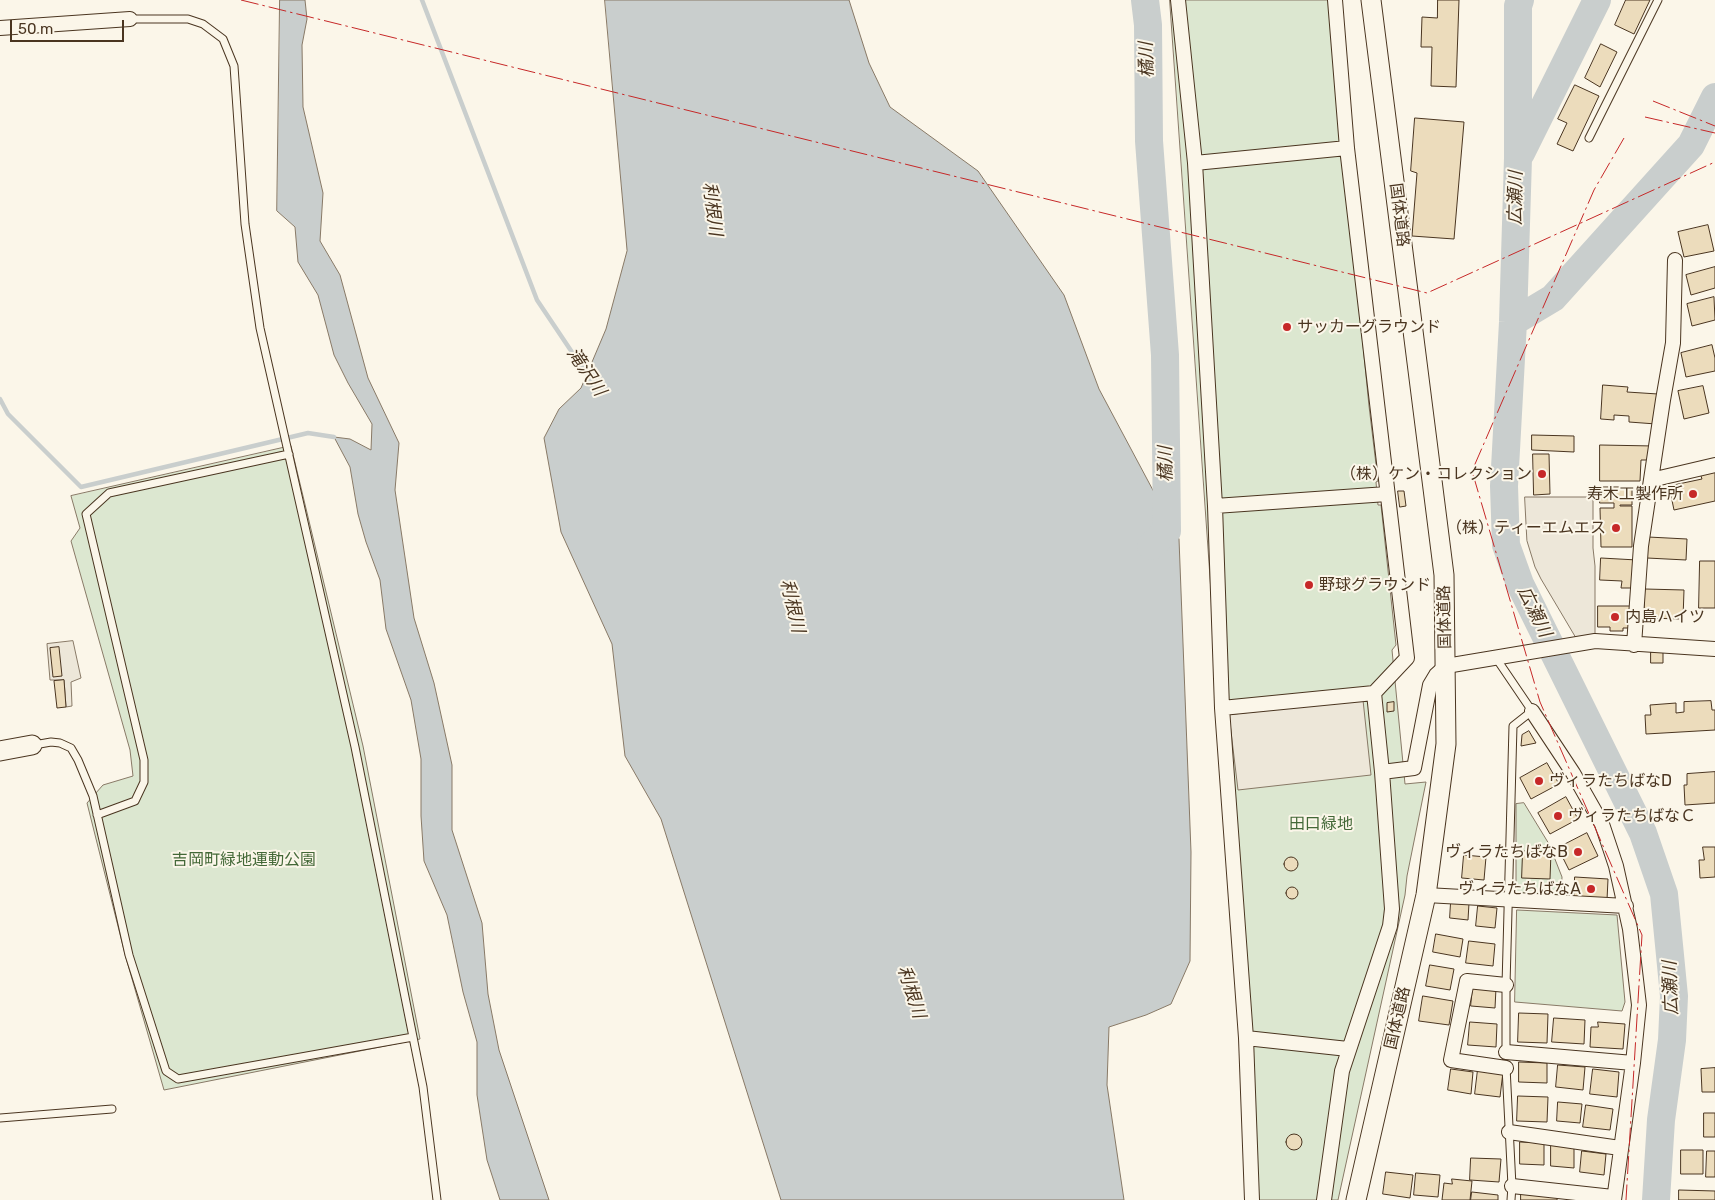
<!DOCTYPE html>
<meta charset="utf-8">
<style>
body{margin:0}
#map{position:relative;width:1715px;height:1200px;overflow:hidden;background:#fbf6e9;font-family:Rubik,sans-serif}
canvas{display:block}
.scale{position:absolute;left:10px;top:20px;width:114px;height:22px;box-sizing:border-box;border:2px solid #4a3520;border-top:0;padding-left:6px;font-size:15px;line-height:18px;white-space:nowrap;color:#4a3520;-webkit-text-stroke:4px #fbf6e9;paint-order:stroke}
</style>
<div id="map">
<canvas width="1715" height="1200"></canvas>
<div class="scale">50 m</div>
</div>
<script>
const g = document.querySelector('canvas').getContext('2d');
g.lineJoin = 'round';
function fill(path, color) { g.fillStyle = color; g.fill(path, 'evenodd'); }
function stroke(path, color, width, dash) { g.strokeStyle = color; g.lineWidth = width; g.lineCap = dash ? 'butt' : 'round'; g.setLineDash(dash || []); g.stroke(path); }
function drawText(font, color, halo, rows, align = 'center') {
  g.font = font + ' Rubik,"Noto Sans JP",sans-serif'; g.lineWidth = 4; g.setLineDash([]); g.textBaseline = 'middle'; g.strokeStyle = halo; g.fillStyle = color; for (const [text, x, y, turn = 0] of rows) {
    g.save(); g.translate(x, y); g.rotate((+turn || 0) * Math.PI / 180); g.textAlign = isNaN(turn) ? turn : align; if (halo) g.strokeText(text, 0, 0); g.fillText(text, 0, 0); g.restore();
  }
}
const green = new Path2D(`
 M1170 0H1329L1369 406 1378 481 1376 482 1378 505H1381L1396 645 1392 650 1405 784 1426 782 1407 876 1405 895 1338 1200H1254Z
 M291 446 363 746 420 1039 164 1090 126 958 87 803 103 785 133 776 130 750 71 541 80 528 71 496Z
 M1524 803 1549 844 1562 877 1561 896 1516 894V804Z
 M1517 910 1617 915 1625 1002 1622 1011 1515 1002Z`);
fill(green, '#dce7d0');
stroke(green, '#887966', 1);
const parking = new Path2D(`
 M1525 497H1593V548L1595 566V635L1576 638 1541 579 1535 567 1527 541Z
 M73 641 81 678 71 682 72 706 66 707 64 680H50L47 644Z
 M1363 700 1371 775 1238 790 1229 715Z`);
fill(parking, '#ede7d9');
stroke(parking, '#887966', 1);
const water = new Path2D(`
 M280 0H305L307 19 302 45 303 107 323 193 320 241 340 275 368 378 399 443 395 490 414 618 434 683 452 765V830L482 923 488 994 499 1050 549 1200H500L487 1160 477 1095V1042L463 992 447 915 424 861 421 816V759L411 700 386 629 380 580 366 542 358 514 350 467 334 437 350 439 371 450 372 424 348 383 334 355 318 295 298 262 295 227 277 211Z
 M605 0H849L869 63 890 107 978 171 1064 295 1099 389 1179 539 1191 852 1190 961 1171 1004 1146 1015 1109 1027 1107 1085 1124 1200H781L661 819 625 756 612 644 561 532 544 438 559 409 581 388 606 329 627 251Z`);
fill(water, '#c9cecd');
stroke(water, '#887966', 1);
stroke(new Path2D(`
 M422 0 537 300 590 379
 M0 399 8 414 81 487 308 433 334 437`), '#c9cecd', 4.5);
stroke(new Path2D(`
 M1145 0 1148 25 1149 141 1165 355 1167 531 1151 546
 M1520 0 1518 6V158L1513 322 1504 486 1506 545 1520 584 1643 833 1664 894 1674 996 1672 1040 1661 1120 1656 1200
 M1521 153 1597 0
 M1513 322 1553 298 1691 145 1715 97`), '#c9cecd', 28);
const building = new Path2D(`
 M1438 0H1459L1456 87 1431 86 1432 47H1421L1422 17 1437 18Z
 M1626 0H1650L1634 34 1615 25Z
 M1601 44 1617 52 1600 87 1585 78Z
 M1575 85 1599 96 1573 151 1557 144 1567 123 1558 119Z
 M1415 118 1464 122 1454 239 1412 236 1417 173 1411 171Z
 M1708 225 1714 251 1684 257 1678 232Z
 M1715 267V288L1691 295 1686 275Z
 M1714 297 1715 320 1692 326 1687 304Z
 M1712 345 1715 358V371L1686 377 1681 353Z
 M1603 385 1628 387 1627 392 1658 394 1656 424 1629 422V416L1614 415V420L1601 419Z
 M1703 386 1709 413 1684 419 1678 391Z
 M1532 435 1574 436V452L1532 450Z
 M1600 445 1654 446V460H1641L1640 481H1600Z
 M1533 454H1549L1550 494 1534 495Z
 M1715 470V501L1674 510 1669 486 1702 479 1700 473Z
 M1600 487H1632V505H1620V506H1632V547H1601L1600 508H1614V503H1600Z
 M1398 491H1404L1406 506 1400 507Z
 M1648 537 1687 539 1686 560 1647 558Z
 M1601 558 1637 560 1636 588H1621L1622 581 1600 580Z
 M1700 561H1715V608H1699Z
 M1645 589 1684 590 1683 619 1644 618Z
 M1598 606H1633L1632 628H1623V631H1610V627H1598Z
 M59 647 62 676 53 677 50 648Z
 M1651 652H1663V663H1651Z
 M64 680 66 707 57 708 54 681Z
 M1711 701 1712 710H1715V730L1646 734 1645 715H1651L1650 705 1676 703V713L1684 712V702Z
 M1394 702V711L1387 712V703Z
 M1529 731 1536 743 1521 746 1522 735Z
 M1547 763 1559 784 1531 799 1520 778Z
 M1715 772V803L1685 805 1684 785H1687V774Z
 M1566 797 1578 819 1550 834 1538 813Z
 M1587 833 1598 856 1569 870 1558 848Z
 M1703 847H1715V877L1700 878 1699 860H1704Z
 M1523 851 1551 852 1550 879 1522 878Z
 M1464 855 1486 857 1484 880 1462 878Z
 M1284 864a7 7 0 1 1 14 0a7 7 0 1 1-14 0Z
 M1575 877 1608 879 1607 900 1574 899Z
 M1286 893a6 6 0 1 1 12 0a6 6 0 1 1-12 0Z
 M1451 902 1469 903 1468 920 1450 918Z
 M1478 906 1497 908 1495 928 1476 926Z
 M1436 934 1463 939 1460 957 1433 952Z
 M1469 941 1495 944 1493 966 1466 963Z
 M1430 965 1454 969 1450 990 1426 986Z
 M1473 986 1496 988 1495 1008 1471 1006Z
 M1423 996 1453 1001 1449 1025 1419 1021Z
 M1519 1013 1548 1014 1547 1043 1518 1042Z
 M1554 1018 1585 1020 1584 1044 1552 1042Z
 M1470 1022 1497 1024 1496 1047 1468 1045Z
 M1598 1022 1625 1024 1623 1049 1590 1047 1591 1027H1598Z
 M1519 1062 1547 1063V1083L1519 1082Z
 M1558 1065 1585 1067 1583 1090 1556 1087Z
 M1715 1068V1092H1702L1701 1069Z
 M1451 1069 1473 1072 1471 1094 1448 1090Z
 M1478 1069 1503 1072 1500 1097 1475 1094Z
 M1593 1069 1619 1072 1617 1097 1590 1094Z
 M1518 1096 1548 1097 1547 1122 1517 1121Z
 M1558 1102 1582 1104 1580 1123 1557 1121Z
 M1586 1105 1613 1109 1610 1130 1583 1127Z
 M1704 1113H1715V1137H1704Z
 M1286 1142a8 8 0 1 1 16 0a8 8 0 1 1-16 0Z
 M1520 1142 1544 1143V1165L1520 1164Z
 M1551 1145 1574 1148V1168L1551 1166Z
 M1681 1150H1703V1174H1681Z
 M1582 1151 1606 1154 1604 1175 1580 1172Z
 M1707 1151H1715V1177H1706Z
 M1471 1158 1501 1159 1499 1182 1470 1180Z
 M1386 1172 1413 1175 1410 1198 1383 1194Z
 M1416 1173 1440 1175 1438 1197 1414 1195Z
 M1452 1179 1472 1181 1470 1200H1442L1444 1183 1452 1184Z
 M1679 1190 1715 1191V1200H1679Z
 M1521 1191 1558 1194 1557 1200H1521Z
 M1472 1192 1498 1195V1200H1471Z`);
fill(building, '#ecdcbc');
stroke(building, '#4a3520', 1);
const lane = new Path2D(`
 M130 19H188L203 24 223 39 234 66 245 224 260 328 355 747 423 1087 437 1200
 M1589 138 1658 0
 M1496 658 1532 711 1513 726 1506 985V1054
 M34 745 51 742 60 743 71 748 78 760 93 796 129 955 166 1071 178 1079 413 1037
 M97 815 135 801 144 782V760L86 514 109 493 289 454
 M1506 1067 1512 1186 1511 1200
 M0 1118 112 1109`);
const street = new Path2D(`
 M1178 0 1195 163 1215 506 1222 708 1246 1038 1252 1200
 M1335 0 1347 148 1407 658 1374 693 1382 772 1414 768 1430 685 1436 675 1446 666 1595 641 1715 649
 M0 28 130 19
 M1195 163 1347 148
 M1651 480 1715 465
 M1215 506 1387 494
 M1634 645 1641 546 1663 400 1673 343 1675 260
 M1222 708 1374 693
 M1532 711 1573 773 1602 824 1616 866 1630 929 1639 1005 1633 1063 1614 1200
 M1426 895 1626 906
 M1506 985 1467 981 1451 1060 1506 1068
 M1246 1038 1348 1049
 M1506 1052 1633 1063
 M1509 1132 1620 1148
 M1512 1186 1613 1197
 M1324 1200 1342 1071 1390 926 1392 909 1382 772`);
const secondary = new Path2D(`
 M0 751 32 745
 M1356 1200 1426 895 1446 744 1444 575 1371 0`);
stroke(lane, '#4a3520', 9);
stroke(street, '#4a3520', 16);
stroke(secondary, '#4a3520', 21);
stroke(lane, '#fbf6e9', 7);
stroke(street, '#fbf6e9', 14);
stroke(secondary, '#fbf6e9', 19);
stroke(new Path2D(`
 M241 0 1427 293 1715 162
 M1653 101 1715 126
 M1645 117 1715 133
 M1624 138 1594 190 1472 471 1540 702 1642 935 1626 1200`), '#c62828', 1, [18, 4, 2.5, 4]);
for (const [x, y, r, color] of [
 [1287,327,5,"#c62828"],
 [1542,474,5,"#c62828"],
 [1693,494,5,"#c62828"],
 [1616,528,5,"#c62828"],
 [1309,585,5,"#c62828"],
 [1615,617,5,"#c62828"],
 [1539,781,5,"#c62828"],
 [1558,816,5,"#c62828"],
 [1578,852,5,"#c62828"],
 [1591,889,5,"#c62828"]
]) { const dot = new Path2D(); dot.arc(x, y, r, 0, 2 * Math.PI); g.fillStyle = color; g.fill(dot); stroke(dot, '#fbf6e9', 2); }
drawText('16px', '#4a3520', '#fbf6e9', [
 ["国体道路",1399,215,83],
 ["国体道路",1445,617,-91],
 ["国体道路",1398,1018,-77]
]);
drawText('16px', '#4a3520', '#fbf6e9', [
 ["サッカーグラウンド",1297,327],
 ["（株）ケン・コレクション",1532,474,"right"],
 ["寿木工製作所",1683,494,"right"],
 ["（株）ティーエムエス",1606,528,"right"],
 ["野球グラウンド",1319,585],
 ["内島ハイツ",1625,617],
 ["ヴィラたちばなD",1549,781],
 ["ヴィラたちばなＣ",1568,816],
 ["ヴィラたちばなB",1568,852,"right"],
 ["ヴィラたちばなA",1581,889,"right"]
], 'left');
drawText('16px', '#436837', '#fbf6e9', [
 ["田口緑地",1321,824],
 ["吉岡町緑地運動公園",244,860]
]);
drawText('italic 18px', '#4a3520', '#fbf6e9', [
 ["橘川",1147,60,-92],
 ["広瀬川",1516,198,-89],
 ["利根川",712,209,83],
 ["滝沢川",586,372,56],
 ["橘川",1166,464,-91],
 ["利根川",792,606,77],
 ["広瀬川",1534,612,64],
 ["広瀬川",1671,988,-92],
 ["利根川",911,992,72]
]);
</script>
